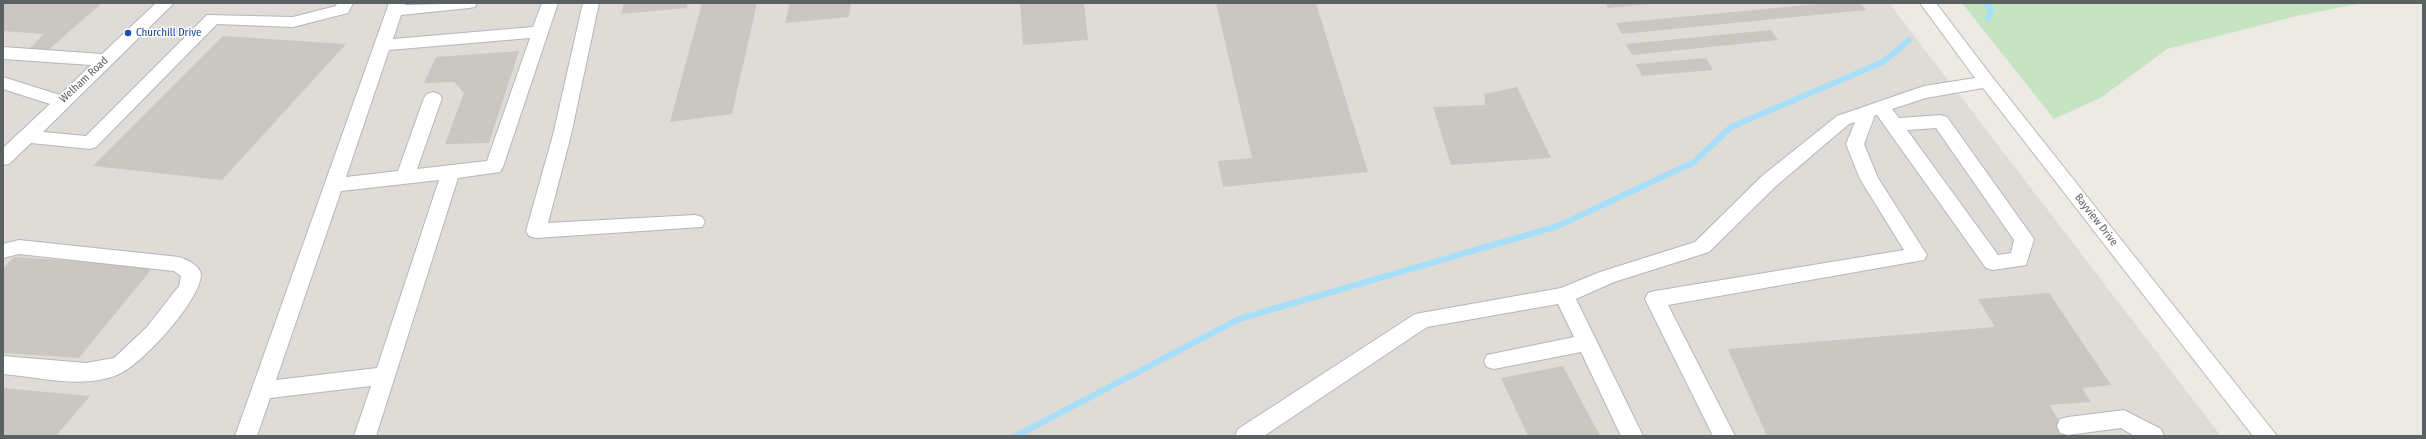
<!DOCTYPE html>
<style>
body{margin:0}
#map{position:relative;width:2426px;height:439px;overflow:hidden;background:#edeae3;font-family:"Fira Sans Condensed",sans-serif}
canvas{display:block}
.frame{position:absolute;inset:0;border:4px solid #5b6063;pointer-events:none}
</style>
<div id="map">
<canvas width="2426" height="439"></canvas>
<div class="frame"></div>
</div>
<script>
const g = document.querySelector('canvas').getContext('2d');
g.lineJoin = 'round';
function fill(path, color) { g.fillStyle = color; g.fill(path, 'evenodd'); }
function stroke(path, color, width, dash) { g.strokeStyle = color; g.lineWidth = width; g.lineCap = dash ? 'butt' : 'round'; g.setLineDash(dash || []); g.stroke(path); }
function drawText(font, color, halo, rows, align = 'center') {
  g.font = font + ' "Fira Sans Condensed",sans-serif'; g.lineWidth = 3; g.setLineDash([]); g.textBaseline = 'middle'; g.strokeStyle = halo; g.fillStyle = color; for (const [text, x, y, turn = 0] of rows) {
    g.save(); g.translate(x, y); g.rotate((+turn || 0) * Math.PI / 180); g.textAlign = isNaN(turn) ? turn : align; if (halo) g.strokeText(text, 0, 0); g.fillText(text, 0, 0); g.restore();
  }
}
fill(new Path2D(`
 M3 3H1889L2221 436H3Z`), '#dfdcd8');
fill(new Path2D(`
 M1962 3H2362L2301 15 2167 49 2102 97 2054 119Z`), '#c6e3c2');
stroke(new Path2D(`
 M1985 3 1992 10 1988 18
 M1016 436 1239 319 1558 226 1694 162 1731 127 1883 62 1909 40`), '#a8dff8', 6);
fill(new Path2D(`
 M3 3H102L47 51 29 49 44 34 3 31Z
 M624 3H688L687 8 621 14Z
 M702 3H757L732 114 670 122Z
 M790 3H851L849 17 785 23Z
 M1020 3H1084L1088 40 1023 45Z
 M1216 3H1316L1368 172 1223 187 1218 161 1252 158Z
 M1606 3H1651V4L1608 8Z
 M1829 3H1860L1866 10 1622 34 1616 23Z
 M1771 30 1778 40 1632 55 1626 44Z
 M223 36 346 44 222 180 93 166Z
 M519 51 489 143 445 144 464 93 454 82 424 83 436 57Z
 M1706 58 1713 70 1642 76 1636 64Z
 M1517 87 1551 158 1451 165 1433 107 1485 105 1484 94Z
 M14 257 154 266 79 358 3 353V269Z
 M2049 293 2111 385 2082 388 2091 402 2049 405 2069 436H1767L1728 349 1995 327 1978 299Z
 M1563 366 1600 436H1528L1501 378Z
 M3 388 90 396 56 436H3Z`), '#cac7c2');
const minor = new Path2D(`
 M156 3H174L43 132 86 136 207 15 293 17 336 6 337 3H353L348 13 293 27 217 24 96 147 90 149 31 143 9 164 3 165V148L50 104 3 89V77L60 95 91 65 3 59V47L102 54Z
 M389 3H405V5L477 3 475 7 469 8 401 15 393 39 533 27 542 3H558L503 167 500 172 458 178 376 436H354L371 386 270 398 257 436H235ZM530 38 487 161 417 169 442 98 439 94 433 92 427 94 424 98 398 171 346 177 389 50ZM439 180 377 368 276 380 341 191Z
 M583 3H599L571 135 548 223 695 215 702 217 705 222 702 227 536 238 529 236 526 231 553 135Z
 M1920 3H1936L1993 78 2277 436H2253L1983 88 1926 98 1892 109 1899 118 1941 115 1947 117 2034 239 2026 265 1993 270 1986 268 1877 115H1875L1864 144 1878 178 1927 255 1924 260 1668 305 1735 436H1713L1645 299 1648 293 1655 291 1904 250 1860 179 1846 144 1855 122 1849 124 1776 186 1709 252 1614 282 1576 299 1643 436H1621L1581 352 1494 369 1487 367 1484 361 1487 355 1574 337 1558 304 1427 327 1264 436H1235L1238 429 1415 314 1561 288 1600 272 1695 242 1762 176 1837 116 1924 86 1975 78ZM1936 128 2014 240 2011 253 1998 255 1907 130Z
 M19 240 179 257C186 259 201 266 201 275 200 301 141 366 117 375 82 389 39 377 3 374V356L86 363 114 358 146 328 179 286 181 276 174 271 19 254 3 258V244Z
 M2124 410 2161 429 2164 436H2134L2121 428 2068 435 2060 433 2057 426 2060 419 2068 417Z`);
stroke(minor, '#b4b6b9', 2);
fill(minor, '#fff');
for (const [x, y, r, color] of [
 [128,33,4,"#1a4fb4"]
]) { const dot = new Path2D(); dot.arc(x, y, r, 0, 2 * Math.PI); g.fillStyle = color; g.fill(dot); stroke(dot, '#fff', 1.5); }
drawText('11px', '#164399', '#fff', [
 ["Churchill Drive",136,33]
], 'left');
drawText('11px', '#5b6063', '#fff', [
 ["Welham Road",84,80,-43],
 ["Bayview Drive",2096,220,52]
]);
</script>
